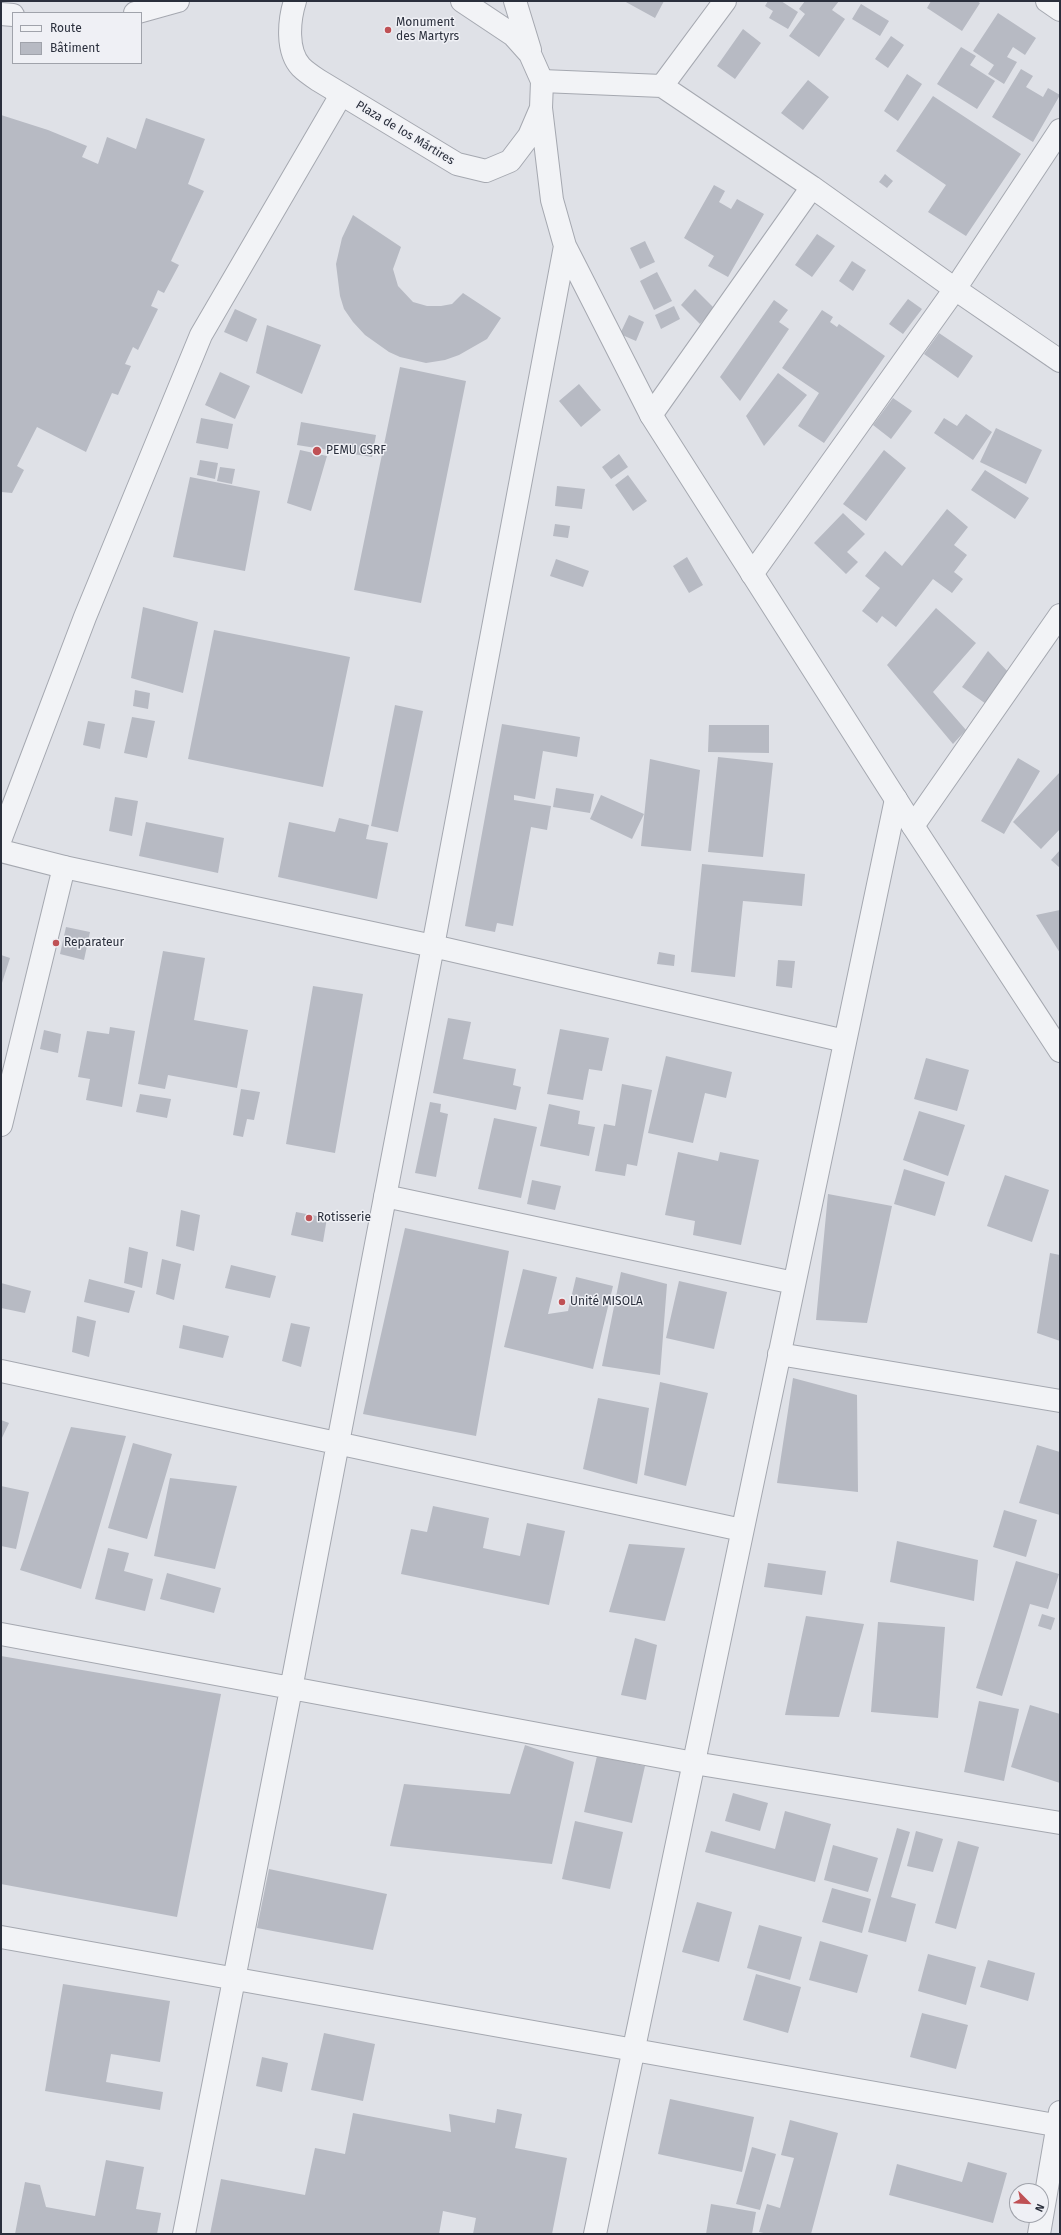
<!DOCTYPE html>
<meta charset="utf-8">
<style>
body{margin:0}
#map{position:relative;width:1061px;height:2235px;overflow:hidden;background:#dfe1e7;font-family:"Fira Sans",sans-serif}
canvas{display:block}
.frame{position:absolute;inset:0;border:2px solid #2a2f3c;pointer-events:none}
.legend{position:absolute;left:12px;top:12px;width:130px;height:52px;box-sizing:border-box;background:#eff0f5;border:1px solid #a0a3ab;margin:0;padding:5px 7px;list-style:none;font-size:12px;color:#2a2f3c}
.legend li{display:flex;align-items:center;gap:8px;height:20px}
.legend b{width:20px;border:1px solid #a0a3ab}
.north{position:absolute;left:1009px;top:2183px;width:40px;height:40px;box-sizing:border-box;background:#eff0f5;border:1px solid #a0a3ab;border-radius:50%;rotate:114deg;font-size:11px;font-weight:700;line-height:16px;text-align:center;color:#2a2f3c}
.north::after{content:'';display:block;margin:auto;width:14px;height:18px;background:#bf5155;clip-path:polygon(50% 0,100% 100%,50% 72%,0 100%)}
</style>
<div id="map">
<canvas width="1061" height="2235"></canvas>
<div class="frame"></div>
<ul class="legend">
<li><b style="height:5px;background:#f2f3f6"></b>Route</li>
<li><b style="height:11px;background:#b7bac3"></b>Bâtiment</li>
</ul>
<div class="north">N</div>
</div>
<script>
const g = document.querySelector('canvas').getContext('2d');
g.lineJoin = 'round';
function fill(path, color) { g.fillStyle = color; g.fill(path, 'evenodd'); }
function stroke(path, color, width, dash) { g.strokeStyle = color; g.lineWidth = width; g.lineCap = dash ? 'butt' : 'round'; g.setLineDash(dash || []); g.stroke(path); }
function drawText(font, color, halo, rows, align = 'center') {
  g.font = font + ' "Fira Sans",sans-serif'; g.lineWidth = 3; g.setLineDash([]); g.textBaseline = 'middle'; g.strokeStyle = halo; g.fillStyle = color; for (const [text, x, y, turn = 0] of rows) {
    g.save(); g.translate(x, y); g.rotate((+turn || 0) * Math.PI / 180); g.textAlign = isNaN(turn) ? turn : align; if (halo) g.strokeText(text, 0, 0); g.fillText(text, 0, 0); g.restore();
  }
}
fill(new Path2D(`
 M624 1H664L655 18Z
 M768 1H781L798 12 788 29 769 18 773 11 765 6Z
 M805 1H839L832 10 845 19 819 57 789 36 805 14 799 9Z
 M931 1H977L980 3 962 31 927 8Z
 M861 4 889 21 880 36 852 19Z
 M998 13 1036 38 1025 55 1013 47 1007 57 1017 62 1004 84 988 74 994 65 973 51Z
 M743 29 761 43 735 79 717 66Z
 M891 36 904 45 888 68 875 59Z
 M961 47 976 56 970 65 995 81 977 109 937 84Z
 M1021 69 1033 76 1026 87 1043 97 1048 88 1060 95 1033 142 992 117Z
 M907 74 922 84 898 121 884 111Z
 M808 80 829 97 803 130 781 113Z
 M933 96 1021 154 966 236 928 212 946 185 896 151Z
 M1 115 48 130 87 146 82 157 98 164 107 137 136 149 146 118 205 139 188 184 204 191 171 261 179 265 164 293 158 290 151 306 158 309 138 350 133 347 125 364 131 366 118 395 112 393 86 452 37 427 17 466 24 470 12 493 1 492Z
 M885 174 893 181 887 188 879 182Z
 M714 185 725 191 719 202 731 209 737 199 764 214 728 277 708 266 714 256 684 238Z
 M353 215 401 247 393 269 398 286 413 302 427 306H441L452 304 463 293 501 318 487 339 459 355 445 360 426 363 400 357 389 352 365 335 353 322 344 309 340 296 336 264 342 238Z
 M817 234 835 246 812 277 795 265Z
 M645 241 655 262 640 269 630 248Z
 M852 261 866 270 853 291 839 281Z
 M657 272 672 301 654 310 640 281Z
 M695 289 714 308 700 324 681 305Z
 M908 299 922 309 903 334 889 324Z
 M774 300 788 310 779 322 789 329 740 401 720 377Z
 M674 306 680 319 661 329 655 315Z
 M235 309 257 319 247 342 224 332Z
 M822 310 833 317 830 322 837 327 839 324 885 356 824 443 798 426 819 393 782 368Z
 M629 315 644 322 636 341 620 334Z
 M267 325 321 345 302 394 256 373Z
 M939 333 973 356 958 378 924 354Z
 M400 367 466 381 421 603 354 590Z
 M220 372 250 386 235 419 205 405Z
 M778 373 807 395 764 446 746 416Z
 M579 384 601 410 581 427 559 401Z
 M893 398 912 411 891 439 873 425Z
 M966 414 992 432 973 460 934 433 944 418 957 426Z
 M201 418 233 424 228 449 196 443Z
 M301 422 376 435 372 457 297 445Z
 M996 428 1042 450 1026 484 980 462Z
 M300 450 327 456 311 511 287 503Z
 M884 450 906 468 866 521 843 504Z
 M619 454 628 467 611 479 602 467Z
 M200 460 218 463 215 479 197 475Z
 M220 467 235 469 232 484 217 481Z
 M985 470 1029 498 1015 519 971 490Z
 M628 475 647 501 633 511 615 485Z
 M190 477 260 491 245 571 173 557Z
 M557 486 585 489 582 509 555 506Z
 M947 509 968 527 954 545 967 555 954 572 963 579 952 593 933 579 896 627 882 616 877 623 862 611 880 588 865 576 885 551 902 566Z
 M843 513 865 534 847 552 858 562 846 574 814 543Z
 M555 524 570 526 568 538 553 536Z
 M687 557 703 585 689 593 673 566Z
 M556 559 589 571 583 587 550 576Z
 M143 607 198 622 183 693 131 678Z
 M936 608 976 643 933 692 966 730 953 744 887 665Z
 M214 630 350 657 323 787 188 759Z
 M988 651 1013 677 989 706 962 687Z
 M135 690 150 693 148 709 133 706Z
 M395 705 423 711 398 832 371 826Z
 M132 717 155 721 147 758 124 753Z
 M88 721 105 724 100 749 83 745Z
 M502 724 580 737 577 757 543 751 535 799 514 795V800L551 806 547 830 531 827 513 926 497 923 495 932 465 926Z
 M709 725H769V753L708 752Z
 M718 757 773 763 763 857 708 852Z
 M1018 758 1040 771 1004 834 981 821Z
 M650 759 700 770 691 851 641 846Z
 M1060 772V829L1041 849 1013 822Z
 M556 788 594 794 590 813 553 807Z
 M601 795 644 814 632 839 590 819Z
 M115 797 138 801 132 836 109 831Z
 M339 818 369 825 366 839 388 843 377 899 278 877 289 822 335 832Z
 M146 822 224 838 218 873 139 856Z
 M1060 850V868L1051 860Z
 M702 864 805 874 802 906 743 901 735 977 691 972Z
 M1060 910V953L1036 915Z
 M66 927 90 932 84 960 60 954Z
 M163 951 205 958 194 1020 248 1030 237 1088 168 1075 165 1089 138 1084Z
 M659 952 675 955 674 966 657 964Z
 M1 955 10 958 1 986Z
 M778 960 795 961 792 988 776 986Z
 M313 986 363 994 335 1153 286 1144Z
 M448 1018 471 1022 463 1059 516 1069 513 1085 521 1087 516 1110 433 1093Z
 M110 1027 135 1031 122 1107 86 1100 90 1079 78 1077 87 1031 109 1034Z
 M560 1029 609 1038 602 1071 589 1069 583 1100 547 1094Z
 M44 1030 61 1034 58 1053 40 1049Z
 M666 1056 732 1072 726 1098 705 1093 693 1143 648 1133Z
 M926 1058 969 1070 957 1111 914 1099Z
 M622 1084 652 1090 637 1166 627 1164 625 1176 595 1171 604 1124 615 1126Z
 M241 1089 260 1092 254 1120 247 1119 243 1137 233 1135Z
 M140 1094 171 1099 167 1118 136 1112Z
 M430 1102 441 1104 440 1112 448 1114 436 1177 415 1173Z
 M549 1104 580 1111 578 1124 595 1127 589 1156 540 1146Z
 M919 1111 965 1125 948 1176 903 1160Z
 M494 1118 537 1127 521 1198 478 1189Z
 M678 1152 718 1161 720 1152 759 1160 741 1245 693 1235 695 1221 665 1215Z
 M904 1169 945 1182 935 1216 894 1204Z
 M1005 1175 1049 1190 1032 1242 987 1226Z
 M532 1180 561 1186 555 1210 527 1204Z
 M828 1194 892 1206 867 1323 816 1320Z
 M181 1210 200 1215 194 1251 176 1246Z
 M296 1212 327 1218 323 1242 291 1235Z
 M405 1228 509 1251 476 1436 363 1414Z
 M129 1247 148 1252 142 1288 124 1283Z
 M1050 1253 1060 1255V1341L1037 1333Z
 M162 1259 181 1264 174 1300 156 1294Z
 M231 1265 276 1276 270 1298 225 1288Z
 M523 1269 557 1277 548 1314 568 1311 576 1277 613 1286 593 1369 504 1347Z
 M621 1272 667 1284 660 1375 602 1366Z
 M89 1279 135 1291 129 1313 84 1302Z
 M679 1281 727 1292 714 1349 666 1338Z
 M1 1283 31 1291 25 1313 1 1308Z
 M77 1316 96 1321 89 1357 72 1352Z
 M291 1323 310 1327 301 1367 282 1361Z
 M183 1325 229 1336 223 1358 179 1348Z
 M793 1378 857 1395 858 1492 777 1483Z
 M660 1382 708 1393 686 1486 644 1475Z
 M598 1398 649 1408 637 1484 583 1469Z
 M1 1420 9 1423 1 1440Z
 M71 1427 126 1436 81 1589 20 1570Z
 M133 1443 172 1454 147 1539 108 1528Z
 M1037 1445 1060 1452V1515L1019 1503Z
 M170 1478 237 1486 215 1569 154 1556Z
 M1 1486 29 1492 16 1549 1 1546Z
 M433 1506 489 1518 483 1548 520 1556 527 1523 565 1531 549 1605 401 1574 411 1529 427 1532Z
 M1004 1510 1037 1520 1026 1557 993 1547Z
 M897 1541 978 1560 974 1601 890 1582Z
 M629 1544 685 1548 665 1621 609 1612Z
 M108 1548 129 1553 124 1571 153 1579 145 1611 95 1599Z
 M1016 1561 1059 1574 1048 1609 1030 1604 1002 1696 976 1688Z
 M768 1563 826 1571 822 1595 764 1587Z
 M167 1573 221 1588 214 1613 160 1599Z
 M1042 1614 1055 1618 1051 1630 1038 1626Z
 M806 1616 864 1624 839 1717 785 1715Z
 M878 1622 945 1627 938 1718 871 1712Z
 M635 1638 657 1645 646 1700 621 1695Z
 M1 1656 221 1694 177 1917 1 1884Z
 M979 1701 1019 1709 1004 1781 964 1772Z
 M1030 1705 1060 1714V1783L1011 1767Z
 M525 1745 574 1762 552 1864 390 1846 404 1784 510 1794Z
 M597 1756 645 1766 632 1823 584 1812Z
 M733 1793 768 1803 760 1831 725 1821Z
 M785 1811 831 1824 815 1882 705 1852 711 1831 775 1849Z
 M575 1821 623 1832 610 1889 562 1879Z
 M897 1828 910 1832 891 1897 916 1904 906 1942 868 1932Z
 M916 1831 943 1839 933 1872 907 1866Z
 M958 1841 979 1847 956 1929 935 1923Z
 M833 1845 878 1858 868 1892 824 1880Z
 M269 1869 387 1894 373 1950 257 1928Z
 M832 1888 871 1899 862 1933 822 1922Z
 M697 1902 732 1912 719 1962 682 1952Z
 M759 1925 802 1937 790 1980 747 1968Z
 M820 1941 868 1955 857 1993 809 1980Z
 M928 1954 976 1967 966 2005 918 1991Z
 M988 1960 1035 1973 1028 2001 980 1987Z
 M756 1974 801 1987 788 2033 743 2020Z
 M63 1984 170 2001 160 2062 111 2054 106 2082 163 2092 160 2110 45 2091Z
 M922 2013 968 2025 956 2069 910 2057Z
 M324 2033 375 2044 363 2101 311 2090Z
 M262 2057 288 2063 282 2092 256 2086Z
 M670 2099 754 2117 742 2172 658 2154Z
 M497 2109 522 2114 515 2148 567 2158 552 2234H473L476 2218 443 2211 439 2234H210L221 2179 305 2195 315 2148 345 2154 353 2113 451 2132 449 2114 495 2123Z
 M790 2120 838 2133 811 2234H768L759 2232 767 2204 780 2208 794 2158 781 2155Z
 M752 2147 776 2154 760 2210 736 2204Z
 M106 2160 144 2167 136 2209 161 2213 157 2234H15L25 2182 40 2185 46 2207 95 2216Z
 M968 2162 1007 2173 993 2223 889 2195 897 2164 962 2182Z
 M711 2204 756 2212 752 2234H706Z`), '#b7bac3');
const minor = new Path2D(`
 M1047 1 1060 10
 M135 13 178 1
 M1 14 13 15
 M542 81 662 86 812 187 955 289 1060 361
 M662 86 725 1
 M651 415 812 187
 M752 574 955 289 1060 130
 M913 826 1060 615
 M1 838 85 617 201 335 341 95
 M1 1125 64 867
 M385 1196 794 1283
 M779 1354 1060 1401
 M1 1371 742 1530
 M1 1634 694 1763 1060 1823
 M1 1937 1060 2126
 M184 2234 291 1689 433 946 845 1041
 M595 2234 896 799
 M1039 2234 1060 2112`);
const tertiary = new Path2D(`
 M295 1C289 20 286 51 301 67 306 72 312 76 318 80L457 164 486 171 510 161 529 136 541 108 542 81 530 54 513 35 462 1
 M515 1 530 50
 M541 108 552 200 565 246 651 415 913 826 1060 1051
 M1 851 64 867 433 946 565 246`);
stroke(minor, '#a5a8b0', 24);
stroke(tertiary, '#a5a8b0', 24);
stroke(minor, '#f2f3f6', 22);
stroke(tertiary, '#f2f3f6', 22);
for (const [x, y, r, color] of [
 [388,30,4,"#bf5155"],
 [317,451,5,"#bf5155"],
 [56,943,4,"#bf5155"],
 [309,1218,4,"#bf5155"],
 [562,1302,4,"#bf5155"]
]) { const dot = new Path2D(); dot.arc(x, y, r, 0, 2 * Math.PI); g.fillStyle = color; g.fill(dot); stroke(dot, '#eff0f5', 1.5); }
drawText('12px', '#2a2f3c', '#eff0f5', [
 ["Monument",396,23],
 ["des Martyrs",396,37],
 ["PEMU CSRF",326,451],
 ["Reparateur",64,943],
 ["Rotisserie",317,1218],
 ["Unité MISOLA",570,1302]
], 'left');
drawText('12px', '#2a2f3c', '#eff0f5', [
 ["Plaza de los Mártires",405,133,31]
]);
</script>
